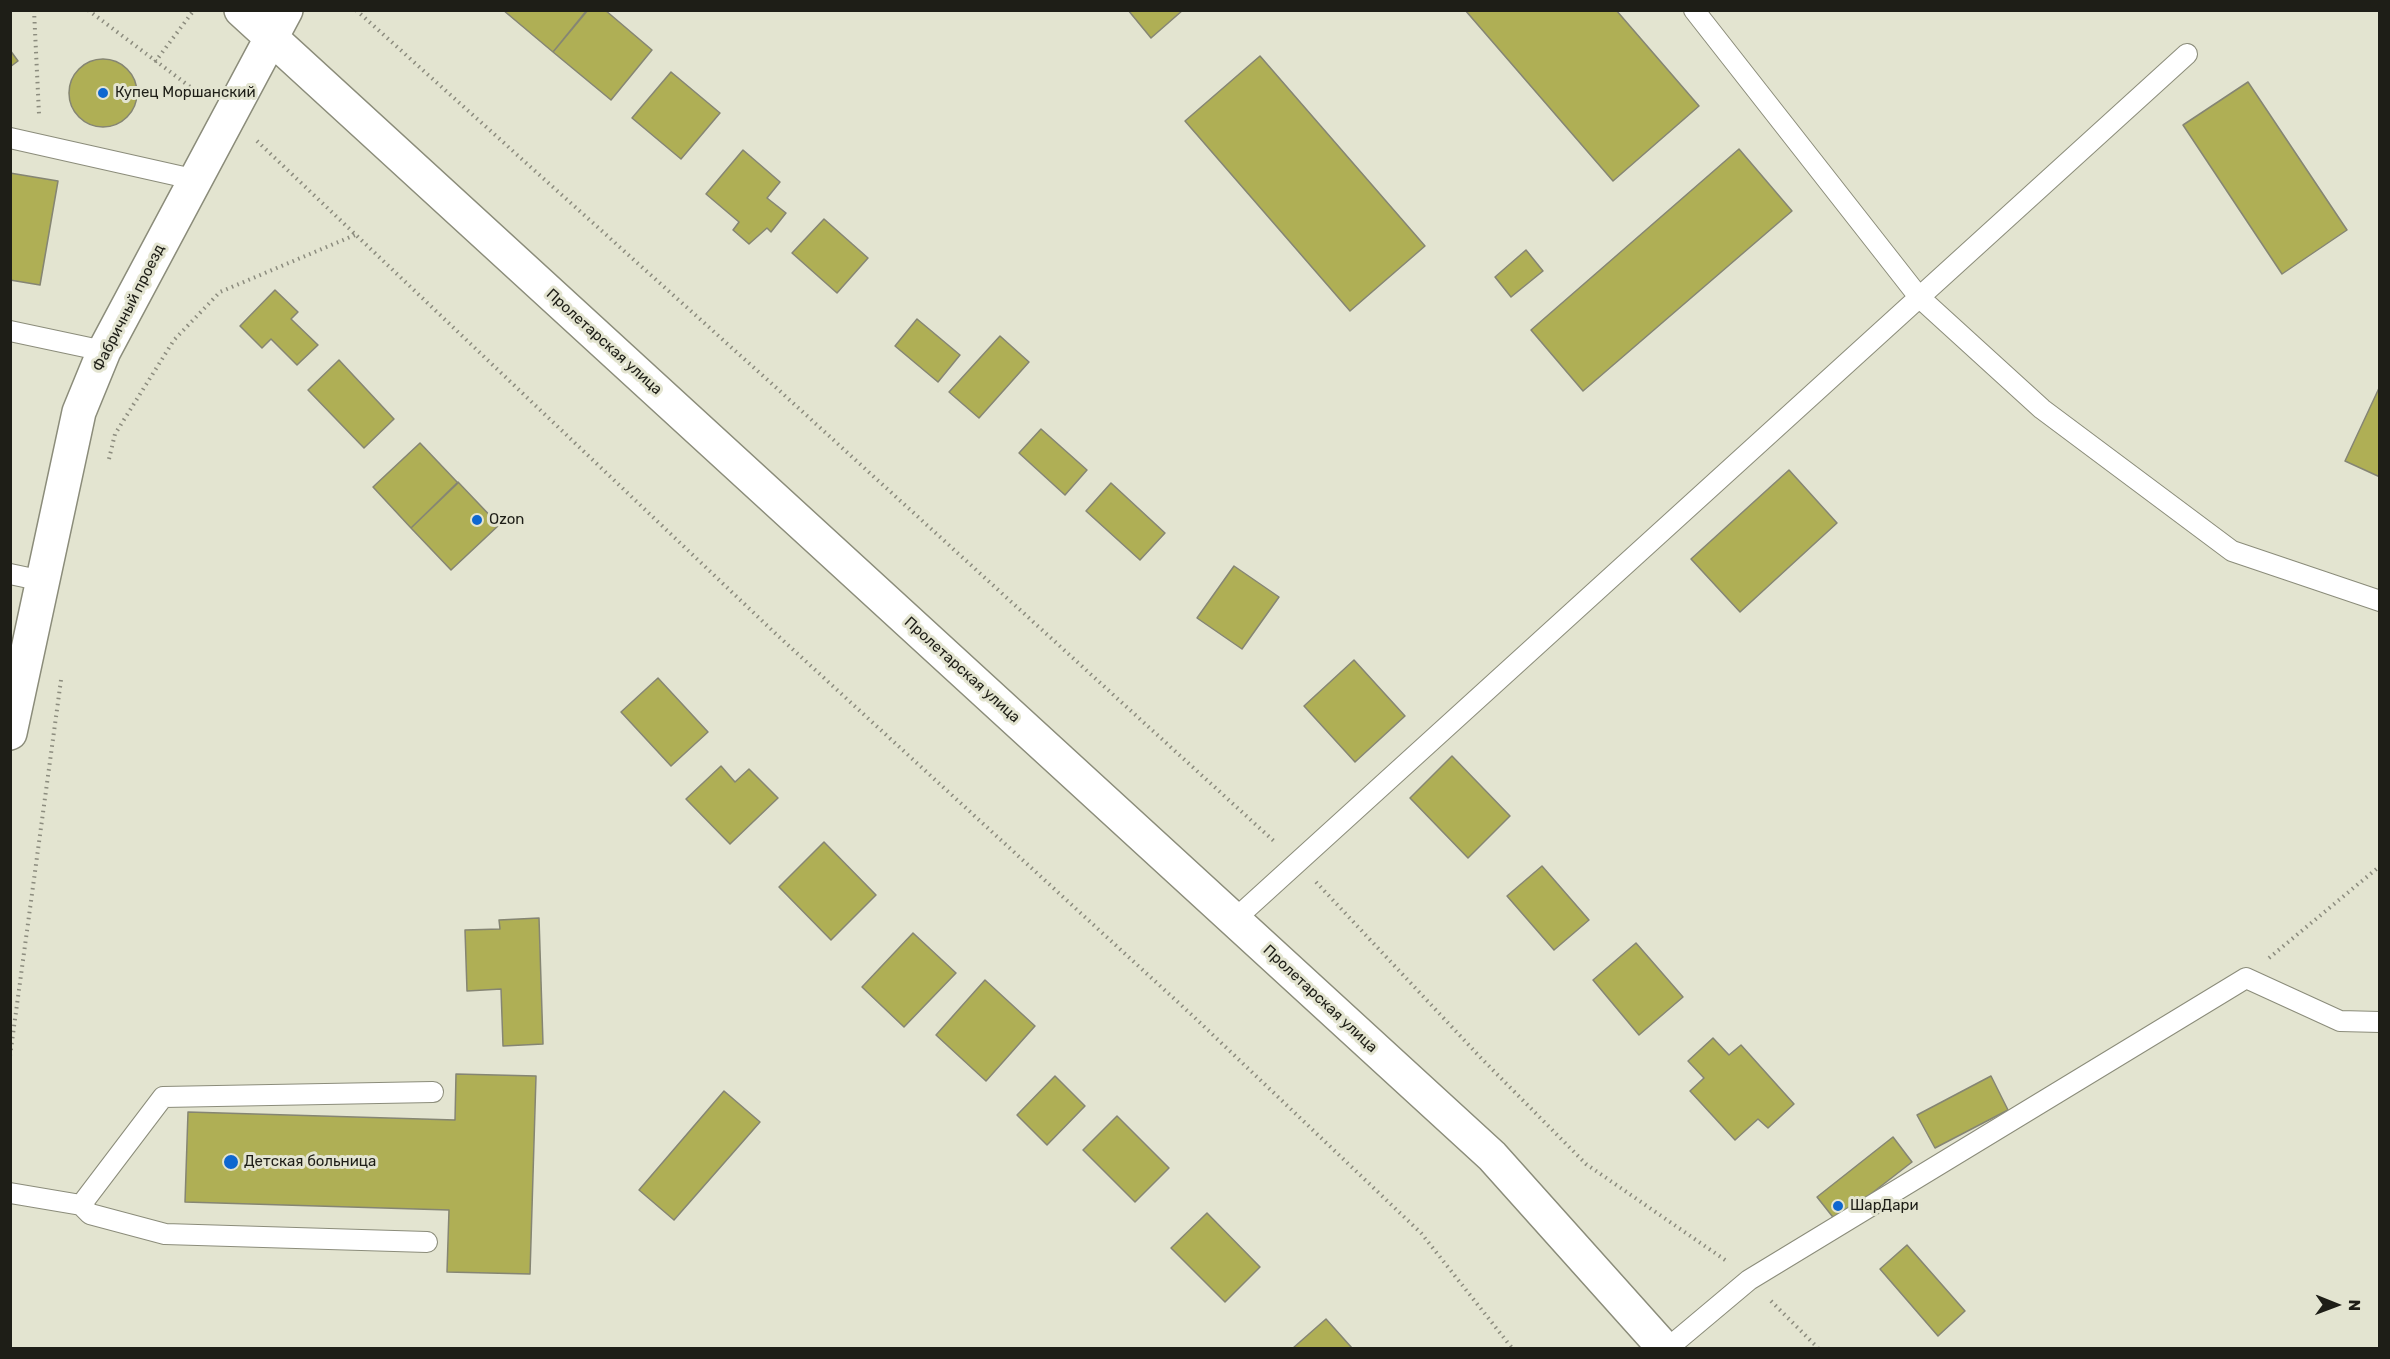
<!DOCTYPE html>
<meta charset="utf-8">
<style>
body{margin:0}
#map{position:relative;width:2390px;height:1359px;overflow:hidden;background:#e3e4d0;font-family:Rubik,sans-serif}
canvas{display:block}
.frame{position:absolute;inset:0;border:12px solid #1e1e17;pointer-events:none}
.north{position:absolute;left:2306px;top:1275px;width:60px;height:60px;-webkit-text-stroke:4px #e3e4d0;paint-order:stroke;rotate:91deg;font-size:16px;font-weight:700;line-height:24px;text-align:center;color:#1e1e17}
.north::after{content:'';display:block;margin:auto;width:21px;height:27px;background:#1e1e17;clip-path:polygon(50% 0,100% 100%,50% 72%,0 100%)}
</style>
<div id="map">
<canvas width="2390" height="1359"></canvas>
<div class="frame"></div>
<div class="north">N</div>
</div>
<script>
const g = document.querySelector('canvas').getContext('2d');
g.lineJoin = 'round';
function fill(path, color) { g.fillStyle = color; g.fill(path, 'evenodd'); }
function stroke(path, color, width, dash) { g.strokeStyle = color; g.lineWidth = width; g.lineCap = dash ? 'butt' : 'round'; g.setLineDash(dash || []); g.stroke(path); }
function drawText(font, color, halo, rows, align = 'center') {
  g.font = font + ' Rubik,sans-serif'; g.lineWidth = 6; g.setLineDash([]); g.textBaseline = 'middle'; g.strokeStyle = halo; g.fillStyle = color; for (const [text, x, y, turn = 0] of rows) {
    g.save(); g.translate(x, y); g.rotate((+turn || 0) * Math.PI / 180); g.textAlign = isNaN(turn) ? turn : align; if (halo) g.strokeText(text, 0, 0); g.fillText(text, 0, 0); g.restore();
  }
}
const building = new Path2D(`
 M503 10H587L553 52Z
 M588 10H605L652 50 611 100 553 52Z
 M1128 10H1183L1151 38Z
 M1465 10H1616L1699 106 1613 181Z
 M10 50 18 61 10 67Z
 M1260 56 1425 246 1350 311 1185 121Z
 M69 93a34 34 0 1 1 68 0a34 34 0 1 1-68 0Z
 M671 72 720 113 681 159 632 118Z
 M2248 82 2347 230 2282 274 2183 125Z
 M1739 149 1792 211 1583 391 1531 330Z
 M743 150 780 182 767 198 786 213 771 232 767 228 749 244 733 230 739 222 706 194Z
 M10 173 58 181 40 285 10 280Z
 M824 219 868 258 837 293 792 253Z
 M1526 250 1543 271 1511 297 1495 277Z
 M275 290 298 312 291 319 318 345 297 365 271 339 262 348 240 326Z
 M917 319 960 355 938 382 895 346Z
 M1000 336 1029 362 979 418 949 392Z
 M339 360 394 419 364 448 308 390Z
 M2380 386V477L2345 461Z
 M1041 429 1087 470 1065 495 1019 453Z
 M420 443 458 483 411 528 373 487Z
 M1789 470 1837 523 1740 612 1691 559Z
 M458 482 499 525 451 570 411 528Z
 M1111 483 1165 533 1140 560 1086 511Z
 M1234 566 1279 597 1242 649 1197 618Z
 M1354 660 1405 716 1355 762 1304 706Z
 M658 678 708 732 671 766 621 712Z
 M1452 756 1510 816 1468 858 1410 798Z
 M721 766 735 782 749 769 778 798 730 844 686 799Z
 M824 842 876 895 831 940 779 887Z
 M1542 866 1589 920 1554 950 1507 896Z
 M539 918 543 1044 503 1046 501 989 467 991 465 930 500 929 499 920Z
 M913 933 956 973 904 1027 862 987Z
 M1636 943 1683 997 1639 1035 1593 980Z
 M985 980 1035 1026 986 1081 936 1035Z
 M1713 1038 1729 1055 1741 1045 1794 1104 1768 1128 1758 1119 1735 1140 1690 1091 1704 1078 1688 1061Z
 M456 1074 536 1076 530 1274 447 1272 449 1210 185 1202 188 1112 455 1120Z
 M1055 1076 1085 1106 1047 1145 1017 1115Z
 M1991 1076 2008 1110 1935 1148 1917 1115Z
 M724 1091 760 1122 674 1220 639 1190Z
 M1117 1116 1169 1168 1135 1202 1083 1150Z
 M1893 1137 1912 1162 1836 1221 1817 1197Z
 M1207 1213 1260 1267 1225 1302 1171 1248Z
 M1907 1245 1965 1311 1938 1336 1880 1269Z
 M1326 1319 1352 1348H1293Z`);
fill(building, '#afaf55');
stroke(building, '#858573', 1.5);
const lane = new Path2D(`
 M1694 10 1919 297 2042 409 2232 551 2380 601
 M10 138 197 180
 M10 331 104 351
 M10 574 43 581
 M1234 920 2187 54
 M10 1193 81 1205 90 1214 165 1234 427 1242
 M81 1205 163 1097 433 1092
 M1668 1348 1749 1280 2246 978 2340 1021 2380 1022`);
const secondary = new Path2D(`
 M241 10 1492 1156 1664 1348
 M10 733 79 412 104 351 286 10`);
stroke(lane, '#8b8c7a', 22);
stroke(secondary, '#8b8c7a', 36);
stroke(new Path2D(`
 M34 10 39 114
 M88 10 201 95
 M356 10 771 383 1276 843
 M155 62 194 10
 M257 141 776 634 1193 1016 1421 1233 1512 1348
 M109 459 115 434 174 340 220 292 355 235
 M1316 882 1480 1057 1586 1164 1728 1262
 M2269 958 2380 866
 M10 1056 61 680
 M1771 1301 1818 1348`), '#8c8c7e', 4, [1.5, 4.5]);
stroke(lane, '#fff', 20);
stroke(secondary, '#fff', 33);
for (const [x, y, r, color] of [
 [103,93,6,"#0e67d0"],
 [477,520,6,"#0e67d0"],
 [231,1162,8,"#0e67d0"],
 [1838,1206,6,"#0e67d0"]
]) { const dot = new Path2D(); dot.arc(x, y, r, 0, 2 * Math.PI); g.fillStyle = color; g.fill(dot); stroke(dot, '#e3e4d0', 2); }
drawText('15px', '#1e1e17', '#e3e4d0', [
 ["Купец Моршанский",115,93],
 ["Ozon",489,520],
 ["Детская больница",244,1162],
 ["ШарДари",1850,1206]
], 'left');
drawText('15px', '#1e1e17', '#e3e4d0', [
 ["Фабричный проезд",129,308,-63],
 ["Пролетарская улица",604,342,42],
 ["Пролетарская улица",962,670,42],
 ["Пролетарская улица",1320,999,43]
]);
</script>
